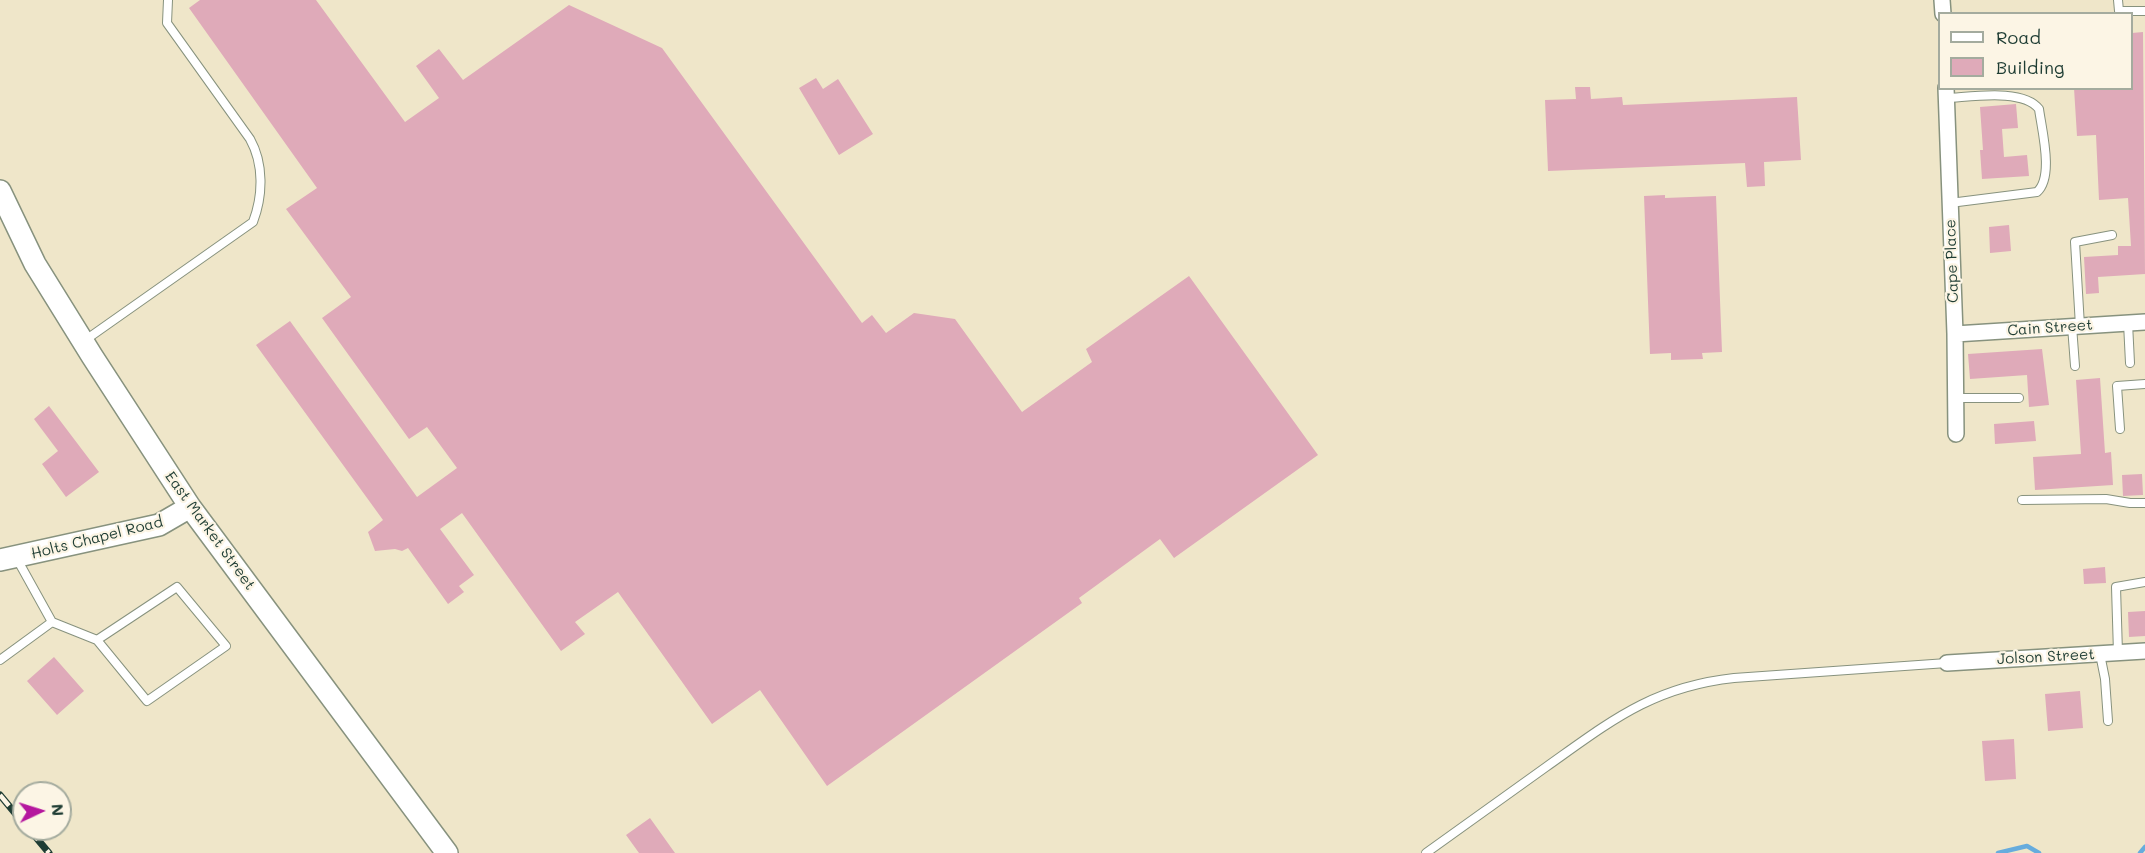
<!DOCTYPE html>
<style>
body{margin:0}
#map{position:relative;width:2145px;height:853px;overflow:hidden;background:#efe6c9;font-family:Mali,sans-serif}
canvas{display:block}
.legend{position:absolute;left:1938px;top:12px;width:195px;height:78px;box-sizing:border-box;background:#fcf5e5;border:2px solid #a4ab9e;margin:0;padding:8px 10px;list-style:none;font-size:18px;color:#1f3d34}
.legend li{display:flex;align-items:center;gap:12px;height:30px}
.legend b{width:30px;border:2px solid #a4ab9e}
.north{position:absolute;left:12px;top:781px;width:60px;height:60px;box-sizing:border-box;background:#fcf5e5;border:2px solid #a4ab9e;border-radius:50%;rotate:86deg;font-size:16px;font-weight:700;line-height:24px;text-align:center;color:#1f3d34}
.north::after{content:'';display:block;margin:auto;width:21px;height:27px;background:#b5179e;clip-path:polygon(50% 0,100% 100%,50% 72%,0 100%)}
</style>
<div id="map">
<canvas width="2145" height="853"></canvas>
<ul class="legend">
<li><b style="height:8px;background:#fff"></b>Road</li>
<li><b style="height:16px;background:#dfaab9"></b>Building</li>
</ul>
<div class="north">N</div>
</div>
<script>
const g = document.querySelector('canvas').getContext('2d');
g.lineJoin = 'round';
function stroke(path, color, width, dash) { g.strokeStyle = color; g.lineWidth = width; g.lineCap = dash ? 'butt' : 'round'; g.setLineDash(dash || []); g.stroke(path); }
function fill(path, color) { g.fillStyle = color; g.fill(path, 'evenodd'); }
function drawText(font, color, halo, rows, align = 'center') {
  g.font = font + ' Mali,sans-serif'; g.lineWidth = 4.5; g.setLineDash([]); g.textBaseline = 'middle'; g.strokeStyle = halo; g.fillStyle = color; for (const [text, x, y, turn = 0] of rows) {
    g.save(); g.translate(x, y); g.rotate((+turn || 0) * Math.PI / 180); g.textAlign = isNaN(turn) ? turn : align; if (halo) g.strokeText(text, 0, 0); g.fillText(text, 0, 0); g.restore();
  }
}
stroke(new Path2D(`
 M1998 853 2027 846 2039 853
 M2140 853 2145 847`), '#66acdd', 4.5);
fill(new Path2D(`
 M200 0H316L405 122 439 98 416 66 439 49 463 80 569 5 662 48 862 323 872 315 886 333 914 313 955 319 1022 412 1092 362 1086 349 1189 276 1318 455 1174 558 1160 539 1079 598 1082 603 827 786 760 690 712 724 618 592 575 622 585 634 561 651 462 513 440 529 474 575 459 586 464 592 448 604 408 548 402 551 395 549 375 551 368 532 383 520 256 345 290 321 417 497 457 468 427 427 409 439 322 318 351 297 286 209 317 188 189 8Z
 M2143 32 2145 274 2098 277 2099 293 2086 294 2084 257 2118 255V246H2131L2128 198 2099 200 2096 135 2077 136 2074 88H2132V33Z
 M816 78 823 89 838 79 873 134 839 155 799 88Z
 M1575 87H1590L1591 99 1622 97 1623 105 1797 97 1801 160 1764 162 1765 186 1747 187 1745 163 1548 171 1545 100 1576 99Z
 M2016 104 2018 128 2002 129 2004 157 2027 155 2029 176 1982 179 1980 150H1983L1980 107Z
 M1665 195V198L1716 196 1722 352 1702 353 1703 359 1671 360V353L1650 354 1644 196Z
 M2009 225 2011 251 1990 253 1989 227Z
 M2042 349 2049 405 2029 407 2027 375 1970 379 1968 354Z
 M2100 378 2105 453 2111 452 2113 485 2035 490 2033 457 2081 454 2076 380Z
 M49 406 99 472 66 497 42 464 58 451 34 419Z
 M2034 421 2036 441 1995 444 1994 424Z
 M2142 474 2143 495 2123 496 2122 475Z
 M2105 567 2106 583 2084 584 2083 569Z
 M2145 611V636L2129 637 2128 612Z
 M54 657 84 691 57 715 27 681Z
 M2080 691 2083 728 2048 731 2045 694Z
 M2014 739 2016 779 1985 781 1982 741Z
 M650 818 675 853H639L626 835Z`), '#dfaab9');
const lane = new Path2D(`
 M2118 0 2119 11H2145
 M1946 98C1971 97 2023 88 2039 109 2042 131 2054 177 2037 192L1950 203
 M2128 323 2130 363
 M2072 326 2075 366
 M2080 326 2075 242 2112 235
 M84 341 253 222C263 196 264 164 250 139L167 23 168 0
 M1956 398H2019
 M2120 429 2117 386 2145 384
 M2022 500 2106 499 2130 503H2145
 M17 559 52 622
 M2118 653 2116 587 2145 582
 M2100 654 2105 679 2108 721
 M0 660 52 622 97 640 147 701 226 646 177 587 97 640
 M1426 853C1466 824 1506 796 1546 767 1611 721 1652 687 1734 678L1947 663`);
const street = new Path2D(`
 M1942 0 1943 14
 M1946 88 1955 334 1956 434
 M1955 334 2145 322
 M1947 663 2145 651`);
const secondary = new Path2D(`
 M0 191 35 264 92 356 190 507 447 853
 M0 560 159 525 190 507`);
stroke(lane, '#87927e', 10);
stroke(street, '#87927e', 18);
stroke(secondary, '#87927e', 24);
stroke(lane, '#fff', 8);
stroke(street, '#fff', 15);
stroke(secondary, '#fff', 21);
const rail = new Path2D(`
 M0 795 24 824
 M29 829 49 853`);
stroke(rail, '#1f3d34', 7);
stroke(rail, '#fcf5e5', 4.5, [14]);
drawText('15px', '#1f3d34', '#fcf5e5', [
 ["Cape Place",1952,261,-92],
 ["Cain Street",2050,328,-4],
 ["East Market Street",210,531,54],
 ["Holts Chapel Road",97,538,-14],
 ["Jolson Street",2046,657,-3]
]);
</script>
